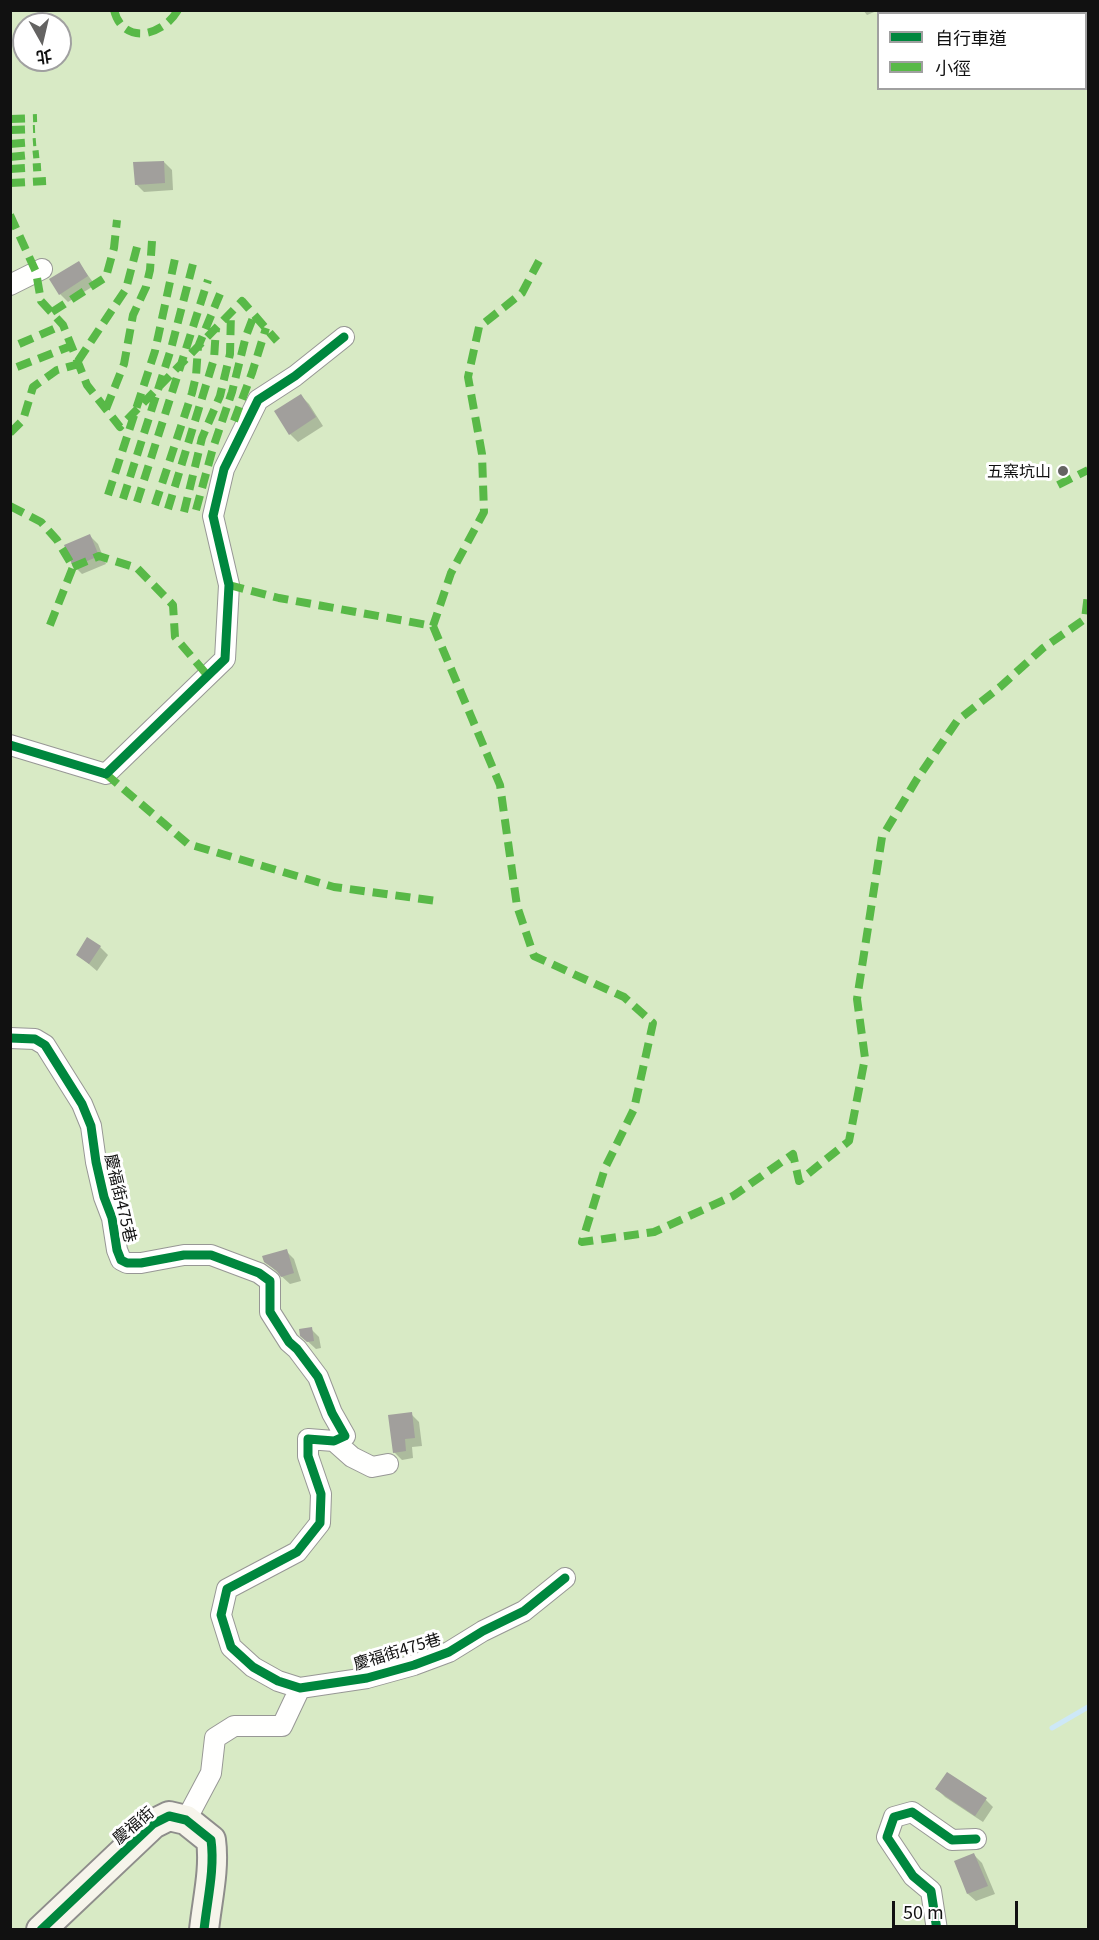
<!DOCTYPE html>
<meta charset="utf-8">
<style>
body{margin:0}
#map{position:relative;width:1099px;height:1940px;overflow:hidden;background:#fdfcf7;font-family:Georgia,"Noto Sans TC",serif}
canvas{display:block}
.frame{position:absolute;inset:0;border:12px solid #111;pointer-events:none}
.legend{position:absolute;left:877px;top:12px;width:210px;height:78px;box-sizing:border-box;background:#fff;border:2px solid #a0a0a0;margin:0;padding:8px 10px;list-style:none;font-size:18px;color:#111}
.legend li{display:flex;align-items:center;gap:12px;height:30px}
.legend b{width:30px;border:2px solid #a0a0a0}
.north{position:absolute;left:12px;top:12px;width:60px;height:60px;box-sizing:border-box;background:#fff;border:2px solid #a0a0a0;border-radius:50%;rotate:172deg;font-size:16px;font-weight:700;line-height:24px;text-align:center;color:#111}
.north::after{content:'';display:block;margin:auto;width:21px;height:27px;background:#646362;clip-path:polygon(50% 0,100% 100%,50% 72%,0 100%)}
.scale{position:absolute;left:892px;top:1901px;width:126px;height:27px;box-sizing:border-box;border:3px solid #111;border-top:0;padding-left:8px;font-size:18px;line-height:21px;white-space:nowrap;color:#111;-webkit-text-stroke:4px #fff;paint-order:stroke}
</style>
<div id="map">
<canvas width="1099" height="1940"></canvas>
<div class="frame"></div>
<ul class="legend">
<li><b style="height:8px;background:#00873e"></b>自行車道</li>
<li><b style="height:8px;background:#58b947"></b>小徑</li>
</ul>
<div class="north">北</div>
<div class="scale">50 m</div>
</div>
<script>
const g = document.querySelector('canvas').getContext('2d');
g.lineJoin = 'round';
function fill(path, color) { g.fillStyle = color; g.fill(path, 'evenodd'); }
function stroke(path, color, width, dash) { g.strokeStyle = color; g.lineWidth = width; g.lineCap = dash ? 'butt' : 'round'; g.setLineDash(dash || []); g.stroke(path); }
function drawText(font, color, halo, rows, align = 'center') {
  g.font = font + ' Georgia,"Noto Sans TC",serif'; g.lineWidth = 6; g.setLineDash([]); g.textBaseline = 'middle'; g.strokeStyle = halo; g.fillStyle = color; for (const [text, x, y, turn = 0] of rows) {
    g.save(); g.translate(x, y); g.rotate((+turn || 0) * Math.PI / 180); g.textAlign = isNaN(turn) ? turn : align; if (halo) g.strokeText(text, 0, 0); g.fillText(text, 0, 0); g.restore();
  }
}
fill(new Path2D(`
 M11 11H1088V1929H11ZM878 14H1086V88H878ZM24 24H60V60H24Z`), '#d8eac5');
fill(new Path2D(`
 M863 10H879L867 15Z
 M164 162 172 170 173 190 144 192 136 184Z
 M79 263 95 285 68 302 60 294Z
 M301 396 309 404 323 426 298 442 290 434Z
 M90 536 98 544 106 564 82 574 74 566Z
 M100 947 108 955 97 971 77 954Z
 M286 1251 294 1259 301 1281 290 1284 265 1261Z
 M311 1329 319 1337 321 1348 316 1349 301 1335Z
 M411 1414 419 1422 422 1446 412 1447 413 1458 402 1460 394 1452Z
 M937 1789 986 1800 993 1807 983 1822 945 1797Z
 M974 1855 982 1863 995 1894 976 1901 968 1894Z`), '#0003');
stroke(new Path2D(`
 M1052 1728 1088 1707`), '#cde8f7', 5);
fill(new Path2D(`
 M164 161 165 183 135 185 133 162Z
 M79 261 88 276 59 295 49 279Z
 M301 394 316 417 289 435 274 411Z
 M90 534 99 556 73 567 64 545Z
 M87 937 101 946 89 964 76 955Z
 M287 1249 294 1273 281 1277 277 1271 264 1262 262 1256Z
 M312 1327 314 1341 307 1342 300 1336 299 1329Z
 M412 1412 415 1438 405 1439 406 1451 393 1453 388 1415Z
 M947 1772 987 1798 975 1816 935 1789Z
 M974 1853 988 1886 967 1894 954 1861Z`), '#a19f9c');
const street = new Path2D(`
 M10 285 42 269
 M10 745 106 774 225 659 229 585 213 516 224 469 258 400 295 376 344 337
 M10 1038 35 1039 45 1045 82 1104 91 1126 96 1162 104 1197 112 1218 117 1250 121 1260 127 1263H141L184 1255H211L259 1273 270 1281V1312L289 1342 297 1349 318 1377 332 1413 345 1436 334 1441 308 1439V1456L321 1494 320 1523 297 1552 227 1589 221 1615 231 1647 253 1667 278 1681 300 1688 367 1678 414 1665 449 1652 483 1631 524 1611 565 1578
 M334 1441 352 1457 372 1467 388 1464
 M186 1820 211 1773 215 1738 234 1726H282L300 1688
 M937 1930 931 1891 913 1876 887 1837 894 1817 912 1812 952 1840 976 1839`);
const secondary = new Path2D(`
 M41 1930 153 1824 169 1816 186 1820 211 1840C215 1869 207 1901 204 1930`);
stroke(street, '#979795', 22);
stroke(secondary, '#8e8d8b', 32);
stroke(street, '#fffffe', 20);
stroke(secondary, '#f6f4eb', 28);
stroke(new Path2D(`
 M114 10C123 46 163 36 178 10
 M10 119 37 118
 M10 130 35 129
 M10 144 36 142
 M10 157 39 154
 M10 169 41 167
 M10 183 46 181
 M10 215 36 272 41 301 63 325 87 385 120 427 242 301 277 341
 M52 312 106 277 114 248 117 220
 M19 344 63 325
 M78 361 126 289 138 243
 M17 367 71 346
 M106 409 124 364 133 315 146 287 150 270 152 241
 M234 421 252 373 266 328
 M10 433 23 420 33 387 57 370 79 364
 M1058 485 1088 470
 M108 495 155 351 176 254
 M123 499 171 349 194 260
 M137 502 208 280
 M155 505 192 393 196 376 198 347 222 289
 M10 506 41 522 57 540 73 567 48 630
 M168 509 214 359 216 328
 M196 510 213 448 232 392 246 336 254 315
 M184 512 202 438 220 396 230 354 231 312
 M73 567 99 556 137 568 173 605 175 637 208 676
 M229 585 279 598 433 626 451 573 484 512 482 454 468 377 479 327 522 293 539 261
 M433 626 500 785 517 906 534 956 624 997 653 1023 634 1109 605 1168 582 1242 654 1232 733 1196 793 1154 799 1181 849 1141 865 1058 857 999 882 837 917 779 957 721 1000 687 1043 648 1085 619 1088 594
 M106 774 188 844 334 887 437 901`), '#58b947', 8, [15, 8]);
stroke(new Path2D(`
 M10 745 106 774 225 659 229 585 213 516 224 469 258 400 295 376 344 337
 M10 1038 35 1039 45 1045 82 1104 91 1126 96 1162 104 1197 112 1218 117 1250 121 1260 127 1263H141L184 1255H211L259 1273 270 1281V1312L289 1342 297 1349 318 1377 332 1413 345 1436 334 1441 308 1439V1456L321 1494 320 1523 297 1552 227 1589 221 1615 231 1647 253 1667 278 1681 300 1688 367 1678 414 1665 449 1652 483 1631 524 1611 565 1578
 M41 1930 153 1824 169 1816 186 1820 211 1840C215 1869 207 1901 204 1930
 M937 1930 931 1891 913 1876 887 1837 894 1817 912 1812 952 1840 976 1839`), '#00873e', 9);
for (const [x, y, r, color] of [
 [1063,471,6,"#646362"]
]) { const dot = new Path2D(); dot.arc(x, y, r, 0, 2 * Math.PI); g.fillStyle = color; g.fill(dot); stroke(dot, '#fff', 2); }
drawText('16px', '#111', '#fff', [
 ["五窯坑山",1051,471]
], 'right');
drawText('16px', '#111', '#fff', [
 ["慶福街475巷",121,1198,77],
 ["慶福街475巷",397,1651,-17],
 ["慶福街",133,1825,-40]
]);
</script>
